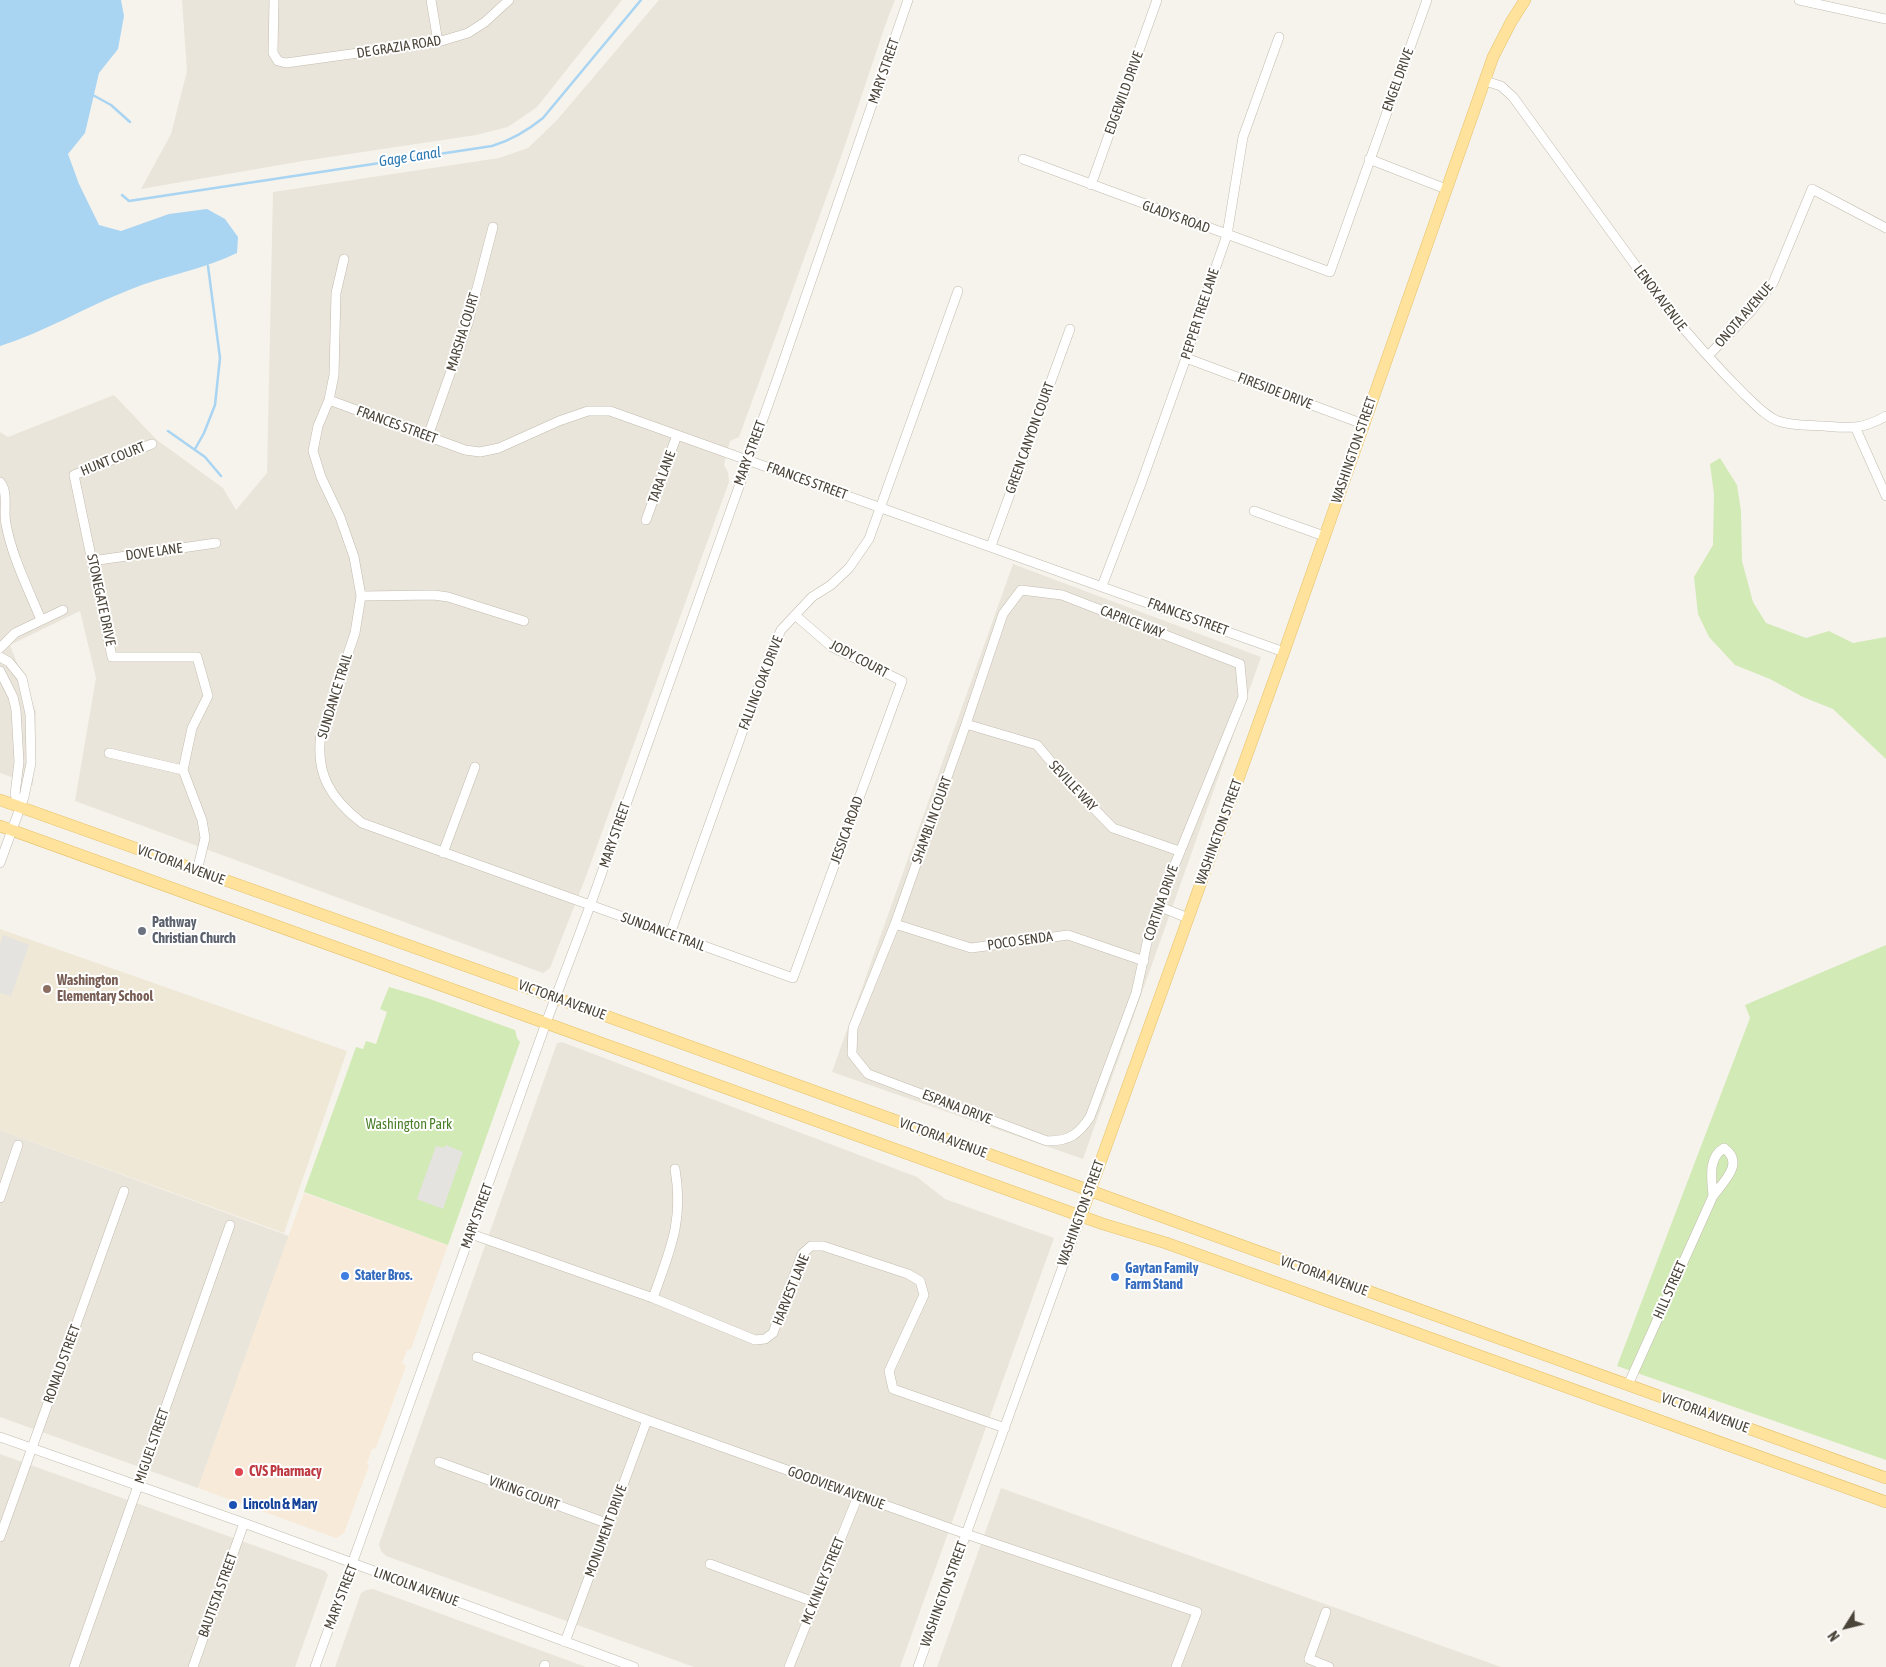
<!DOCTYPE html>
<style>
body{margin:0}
#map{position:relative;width:1886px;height:1667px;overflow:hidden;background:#f6f3ec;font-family:"Asap Condensed",sans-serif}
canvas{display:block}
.north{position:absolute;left:1821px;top:1602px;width:50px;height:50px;-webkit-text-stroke:4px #fff;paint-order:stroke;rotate:234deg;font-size:14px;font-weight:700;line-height:20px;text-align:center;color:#4b4439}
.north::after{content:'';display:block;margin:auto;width:18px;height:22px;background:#4b4439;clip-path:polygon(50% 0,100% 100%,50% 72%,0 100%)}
</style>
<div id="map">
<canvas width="1886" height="1667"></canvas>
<div class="north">N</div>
</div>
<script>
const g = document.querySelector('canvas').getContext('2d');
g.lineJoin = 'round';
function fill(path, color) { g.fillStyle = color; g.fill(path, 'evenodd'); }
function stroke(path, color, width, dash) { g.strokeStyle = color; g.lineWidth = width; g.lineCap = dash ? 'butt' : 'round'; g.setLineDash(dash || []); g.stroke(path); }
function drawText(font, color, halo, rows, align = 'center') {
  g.font = font + ' "Asap Condensed",sans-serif'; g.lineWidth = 4; g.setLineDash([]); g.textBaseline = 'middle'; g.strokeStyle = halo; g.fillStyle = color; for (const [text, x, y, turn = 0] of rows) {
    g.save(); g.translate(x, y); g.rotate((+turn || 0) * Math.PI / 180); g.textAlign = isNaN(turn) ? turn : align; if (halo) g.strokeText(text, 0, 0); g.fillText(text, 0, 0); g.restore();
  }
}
fill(new Path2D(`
 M182 0H622L537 107 508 127 476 135 303 161 141 189 171 134 187 71Z
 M659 0H895L886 23 841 157 739 437 730 441 724 465 728 472 729 482 585 879 550 968 543 973 75 801 96 678 80 611 10 645 36 712 33 785 0 773V432L8 437 114 395 157 440 223 488 236 510 267 473 273 192 499 158 528 148 557 120Z
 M1013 564 1261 657 1083 1159 832 1072Z
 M562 1042 917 1177 945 1199 1054 1238 900 1667H694L386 1556 381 1551 379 1544 557 1043Z
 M0 1130 289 1236 198 1488 0 1417Z
 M0 1454 325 1571 328 1575 295 1667H0Z
 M1001 1488 1501 1667H937Z
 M373 1589 586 1667H335L361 1593 366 1590Z`), '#eae5da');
fill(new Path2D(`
 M304 1193 448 1245 411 1349 407 1350 402 1363 406 1366 376 1448 372 1449 367 1463 369 1466 344 1533 336 1538 198 1488Z`), '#f7ead8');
fill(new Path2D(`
 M0 929 347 1051 284 1233 0 1130Z`), '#efe8d6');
fill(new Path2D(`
 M1720 458 1737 485 1741 511 1742 561 1753 602 1766 623 1806 638 1829 631 1853 643 1886 637V759L1833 709 1803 697 1770 679 1735 665 1709 637 1698 614 1694 577 1713 545 1714 494 1710 464Z
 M1886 945V1460L1617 1366 1750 1018 1745 1005Z
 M389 987 427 998 515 1030 517 1038 520 1042 448 1245 304 1192 356 1047 363 1049 366 1041 376 1044 387 1012 380 1009Z`), '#d2eab5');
fill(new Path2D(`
 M3 935 29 945 11 996 0 993V945Z
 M446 1145 463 1152 443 1209 417 1199 436 1146 444 1148Z`), '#e5e3e0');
fill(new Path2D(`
 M0 0H121L124 16 118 49 99 73 85 133 68 154 79 184 99 225 121 231 169 214 207 209 225 219 238 237 237 253C203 270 165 275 129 290 85 307 45 332 0 346Z`), '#a9d4f2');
stroke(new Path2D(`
 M91 94 111 105 130 122
 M122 195 129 201 492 146C512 140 527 131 543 118L641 0
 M168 431 205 457 221 476
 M195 449 204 433 215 405 220 358 208 266`), '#a9d4f2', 2.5);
const minor = new Path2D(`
 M274 0 273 53 278 61 286 63 438 42 468 33 485 22 509 0
 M431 0 438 42
 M1799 0 1886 19
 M1485 81 1501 86 1513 97 1665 306C1690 337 1717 367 1745 395 1755 404 1765 416 1778 421 1792 426 1809 425 1824 426 1851 428 1861 430 1886 416
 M1023 159 1330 272 1427 0
 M1369 159 1446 189
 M1091 185 1157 0
 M344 259 336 293 334 375 329 400 318 426 313 451 321 477 340 517 354 557 361 596 355 633 321 734C315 774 331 799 362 823L793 978 902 681 832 647 795 615
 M1708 356 1751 311 1773 283 1812 189 1886 228
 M1186 358 1363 424
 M329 400 465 450 480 452 499 448 559 421 588 411H610L1284 652
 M1856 429 1886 496
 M428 436 468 323 493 227
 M152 444 74 475 112 657H197L208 696 192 728 183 770 202 820 205 838 197 871
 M0 482C9 492 3 511 6 524 12 557 28 588 41 620
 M1254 511 1324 536
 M646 520 677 435
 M991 546 1070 329
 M92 561 216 543
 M1102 586 1141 484 1186 358 1207 292 1227 235 1243 137 1279 37
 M1021 590 1062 595 1240 664 1243 697 1158 906 1150 929 1136 993 1090 1117C1078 1135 1069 1141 1047 1141L868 1074 852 1054 853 1028 895 924 966 724 1003 614Z
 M361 596 434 595 448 597 524 621
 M0 648 15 633 63 610
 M0 657 9 662 22 678 30 714 31 763 24 797 0 863
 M0 671 13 697 16 710 19 762 15 794 19 807
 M966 724 1037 745 1068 782 1113 828 1179 851
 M109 753 183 770
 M443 853 475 767
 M1158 906 1188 918
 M895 924 971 948 1068 935 1144 961
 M670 934 771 652 781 630 812 597 831 585 849 568 869 539 958 291
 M0 1198 18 1145
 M471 1234 653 1298 755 1340 765 1339 773 1333 802 1254 811 1246H823L908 1274 920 1281 924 1295 889 1371 893 1389 1005 1428
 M653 1298C670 1250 684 1221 675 1169
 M477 1357 647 1420 966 1534 1197 1612 1176 1667
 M1628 1385 1713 1196C1724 1181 1745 1163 1724 1148 1707 1158 1712 1180 1713 1196
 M0 1437 244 1523 634 1667
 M439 1462 609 1524
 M0 1537 124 1191
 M710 1564 814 1602
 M1326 1612 1309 1659 1329 1667
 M565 1642 647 1420
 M74 1667 230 1225
 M193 1667 244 1523
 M315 1667 546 1023 590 906 779 374 908 0
 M544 1667 545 1665
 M789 1667 858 1496
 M918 1667 1081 1216`);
const major = new Path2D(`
 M0 800 570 1003 1886 1478
 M0 826 997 1186 1103 1224 1166 1243 1886 1502
 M1081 1216 1284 652 1493 57 1511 22 1525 0`);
stroke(minor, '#c2bbae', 10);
stroke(major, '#e6c16a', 12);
stroke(minor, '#fff', 9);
stroke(major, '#ffe39c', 11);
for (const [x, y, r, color] of [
 [142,931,5,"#6b7280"],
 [47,989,5,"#8d6e63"],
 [345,1276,5,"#3f7fe0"],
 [1115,1277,5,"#3f7fe0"],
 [239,1472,5,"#e0444e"],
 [233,1505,5,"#1a4fb4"]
]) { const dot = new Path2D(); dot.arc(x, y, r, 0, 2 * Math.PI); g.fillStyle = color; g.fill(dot); stroke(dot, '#fff', 2); }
drawText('14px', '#4b4439', '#fff', [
 ["DE GRAZIA ROAD",399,47,-9],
 ["MARY STREET",884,71,-71],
 ["ENGEL DRIVE",1398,80,-70],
 ["EDGEWILD DRIVE",1124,93,-70],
 ["GLADYS ROAD",1176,217,20],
 ["LENOX AVENUE",1660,298,53],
 ["PEPPER TREE LANE",1200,314,-72],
 ["ONOTA AVENUE",1744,315,-49],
 ["MARSHA COURT",463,332,-73],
 ["FIRESIDE DRIVE",1275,391,21],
 ["FRANCES STREET",397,425,20],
 ["GREEN CANYON COURT",1030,438,-70],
 ["WASHINGTON STREET",1354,450,-71],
 ["MARY STREET",750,453,-70],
 ["HUNT COURT",113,459,-22],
 ["TARA LANE",662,477,-70],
 ["FRANCES STREET",807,481,20],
 ["DOVE LANE",154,552,-8],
 ["STONEGATE DRIVE",101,600,78],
 ["FRANCES STREET",1188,617,20],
 ["CAPRICE WAY",1132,622,21],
 ["JODY COURT",859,659,28],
 ["FALLING OAK DRIVE",761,683,-69],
 ["SUNDANCE TRAIL",335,696,-73],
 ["SEVILLE WAY",1073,786,47],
 ["SHAMBLIN COURT",932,820,-70],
 ["JESSICA ROAD",847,830,-70],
 ["WASHINGTON STREET",1219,832,-70],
 ["MARY STREET",615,835,-71],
 ["VICTORIA AVENUE",181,865,20],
 ["CORTINA DRIVE",1161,903,-71],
 ["SUNDANCE TRAIL",663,932,20],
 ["POCO SENDA",1020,941,-8],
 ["VICTORIA AVENUE",562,1000,20],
 ["ESPANA DRIVE",957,1107,21],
 ["VICTORIA AVENUE",943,1138,20],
 ["WASHINGTON STREET",1081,1213,-70],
 ["MARY STREET",477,1216,-70],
 ["VICTORIA AVENUE",1324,1276,20],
 ["HARVEST LANE",791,1290,-68],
 ["HILL STREET",1670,1290,-66],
 ["RONALD STREET",62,1364,-70],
 ["VICTORIA AVENUE",1705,1413,20],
 ["MIGUEL STREET",152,1446,-71],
 ["GOODVIEW AVENUE",836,1488,20],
 ["VIKING COURT",524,1493,20],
 ["MONUMENT DRIVE",606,1531,-70],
 ["MC KINLEY STREET",823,1581,-68],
 ["LINCOLN AVENUE",416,1587,20],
 ["WASHINGTON STREET",944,1594,-70],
 ["BAUTISTA STREET",218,1595,-70],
 ["MARY STREET",341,1597,-69]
]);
drawText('bold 14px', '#5b616d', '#fff', [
 ["Pathway",152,923],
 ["Christian Church",152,939]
], 'left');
drawText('bold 14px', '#785e54', '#fff', [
 ["Washington",57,981],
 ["Elementary School",57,997]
], 'left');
drawText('14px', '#4a7f2a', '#fff', [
 ["Washington Park",409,1125]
]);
drawText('bold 14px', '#366cbe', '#fff', [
 ["Gaytan Family",1125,1269],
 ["Farm Stand",1125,1285],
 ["Stater Bros.",355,1276]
], 'left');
drawText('bold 14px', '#be3a42', '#fff', [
 ["CVS Pharmacy",249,1472]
], 'left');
drawText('bold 14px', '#164399', '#fff', [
 ["Lincoln & Mary",243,1505]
], 'left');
drawText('italic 15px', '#2e7ab2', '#fff', [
 ["Gage Canal",410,157,-9]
]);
</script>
